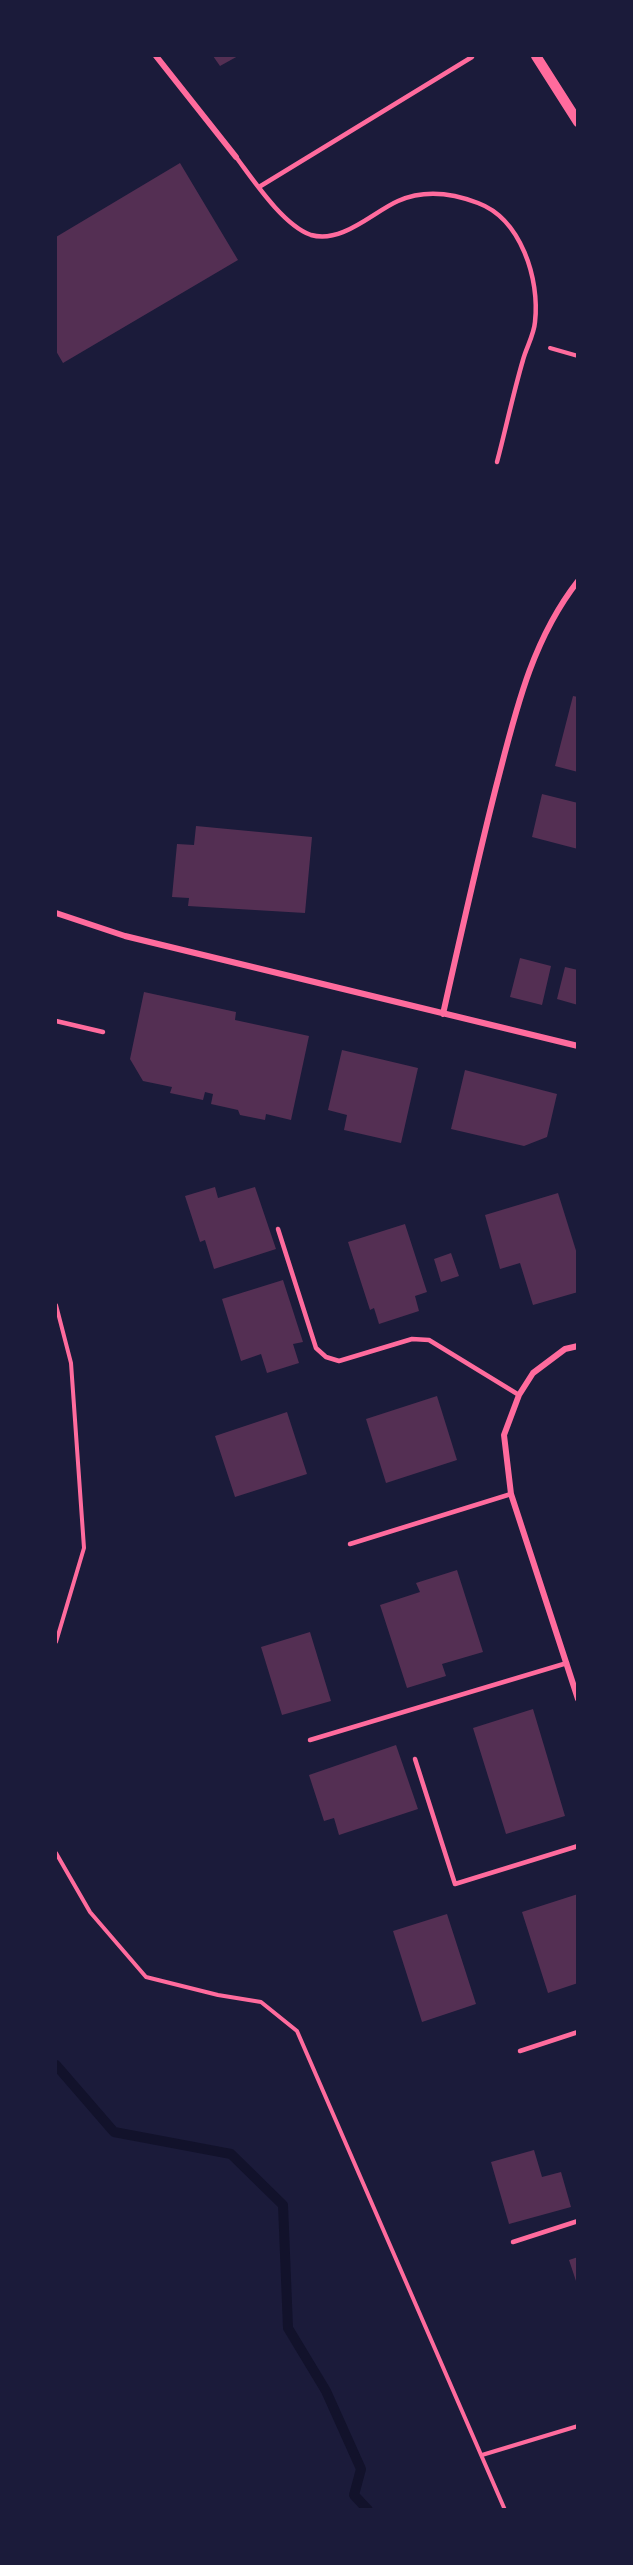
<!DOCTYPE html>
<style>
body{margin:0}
#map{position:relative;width:633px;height:2565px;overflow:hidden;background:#1b1b3a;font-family:"Playfair Display",serif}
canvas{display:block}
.frame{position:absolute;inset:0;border:57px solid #1b1b3a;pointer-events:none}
</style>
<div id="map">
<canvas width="633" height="2565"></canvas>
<div class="frame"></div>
</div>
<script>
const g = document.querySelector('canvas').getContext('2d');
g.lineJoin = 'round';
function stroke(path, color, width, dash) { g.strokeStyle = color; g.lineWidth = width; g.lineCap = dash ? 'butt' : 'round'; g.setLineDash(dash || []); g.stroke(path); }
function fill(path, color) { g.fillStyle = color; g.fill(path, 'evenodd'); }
stroke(new Path2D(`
 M56 2065 114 2132 231 2154 283 2205 288 2328 326 2391 361 2469 354 2495 368 2510`), '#12122b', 10);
fill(new Path2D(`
 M213 56H238L220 66Z
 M180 163 238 260 63 363 56 351V237Z
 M573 696 578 697V772L555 766Z
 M542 794 578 803V849L532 837Z
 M196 826 312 837 305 913 188 906 189 898 172 897 177 844 194 845Z
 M520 958 551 966 542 1005 510 997Z
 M565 967 578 970V1005L557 999Z
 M144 992 236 1012 235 1020 309 1036 291 1120 266 1114 265 1120 240 1115 238 1110 211 1104 213 1094 205 1092 203 1100 170 1093 172 1087 143 1081 130 1059Z
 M342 1050 418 1068 401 1143 344 1130 347 1115 328 1110Z
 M465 1070 557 1094 547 1137 524 1146 451 1129Z
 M215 1187 218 1198 255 1187 276 1249 214 1269 205 1240 200 1242 185 1196Z
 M558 1193 578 1257V1292L533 1305 520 1263 500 1269 485 1215Z
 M405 1224 427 1292 415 1296 419 1311 379 1324 374 1308 370 1310 348 1242Z
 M451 1253 459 1276 441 1282 434 1259Z
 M283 1280 303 1342 293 1344 299 1363 267 1373 261 1354 241 1361 222 1299Z
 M437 1396 457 1460 386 1483 366 1419Z
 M287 1412 307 1474 235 1497 215 1436Z
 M457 1570 483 1652 442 1664 446 1676 407 1688 380 1605 420 1592 416 1583Z
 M310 1632 331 1701 282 1715 261 1647Z
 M533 1709 565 1816 506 1834 473 1728Z
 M396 1745 418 1809 339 1835 334 1818 324 1821 309 1775Z
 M578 1894V1983L548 1993 522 1912Z
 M447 1914 476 2004 422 2022 393 1931Z
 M534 2150 542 2177 561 2172 571 2207 509 2224 491 2162Z
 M578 2257V2284H577L569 2260Z`), '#542f53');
stroke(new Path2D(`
 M550 348 578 356
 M56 1305 71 1363 84 1548 56 1642
 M56 1853 90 1912 146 1977 218 1995 261 2002 297 2031 505 2510
 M482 2455 578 2426`), '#ff6b9d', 4);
stroke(new Path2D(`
 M236 157C254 181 283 225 311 235 342 244 373 212 398 201 425 189 452 193 478 203 521 219 540 279 535 322 534 335 526 348 523 360 513 394 506 428 497 462
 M259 187 472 57
 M56 1021 103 1032
 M278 1229 316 1348 326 1357 339 1361 412 1339 429 1340 519 1395
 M350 1544 511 1494
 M310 1740 567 1663
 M415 1759 455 1884 578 1846
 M520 2051 578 2032
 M513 2242 578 2221`), '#ff6b9d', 4.5);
stroke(new Path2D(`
 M156 56 236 157
 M56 913 125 936 578 1046
 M443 1014C460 938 477 862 496 787 515 714 531 641 578 581
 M578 1346 565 1349 533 1373 519 1395 504 1435 511 1494 578 1699`), '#ff6b9d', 6);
stroke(new Path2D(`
 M536 56 578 122`), '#ff6b9d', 10);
</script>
